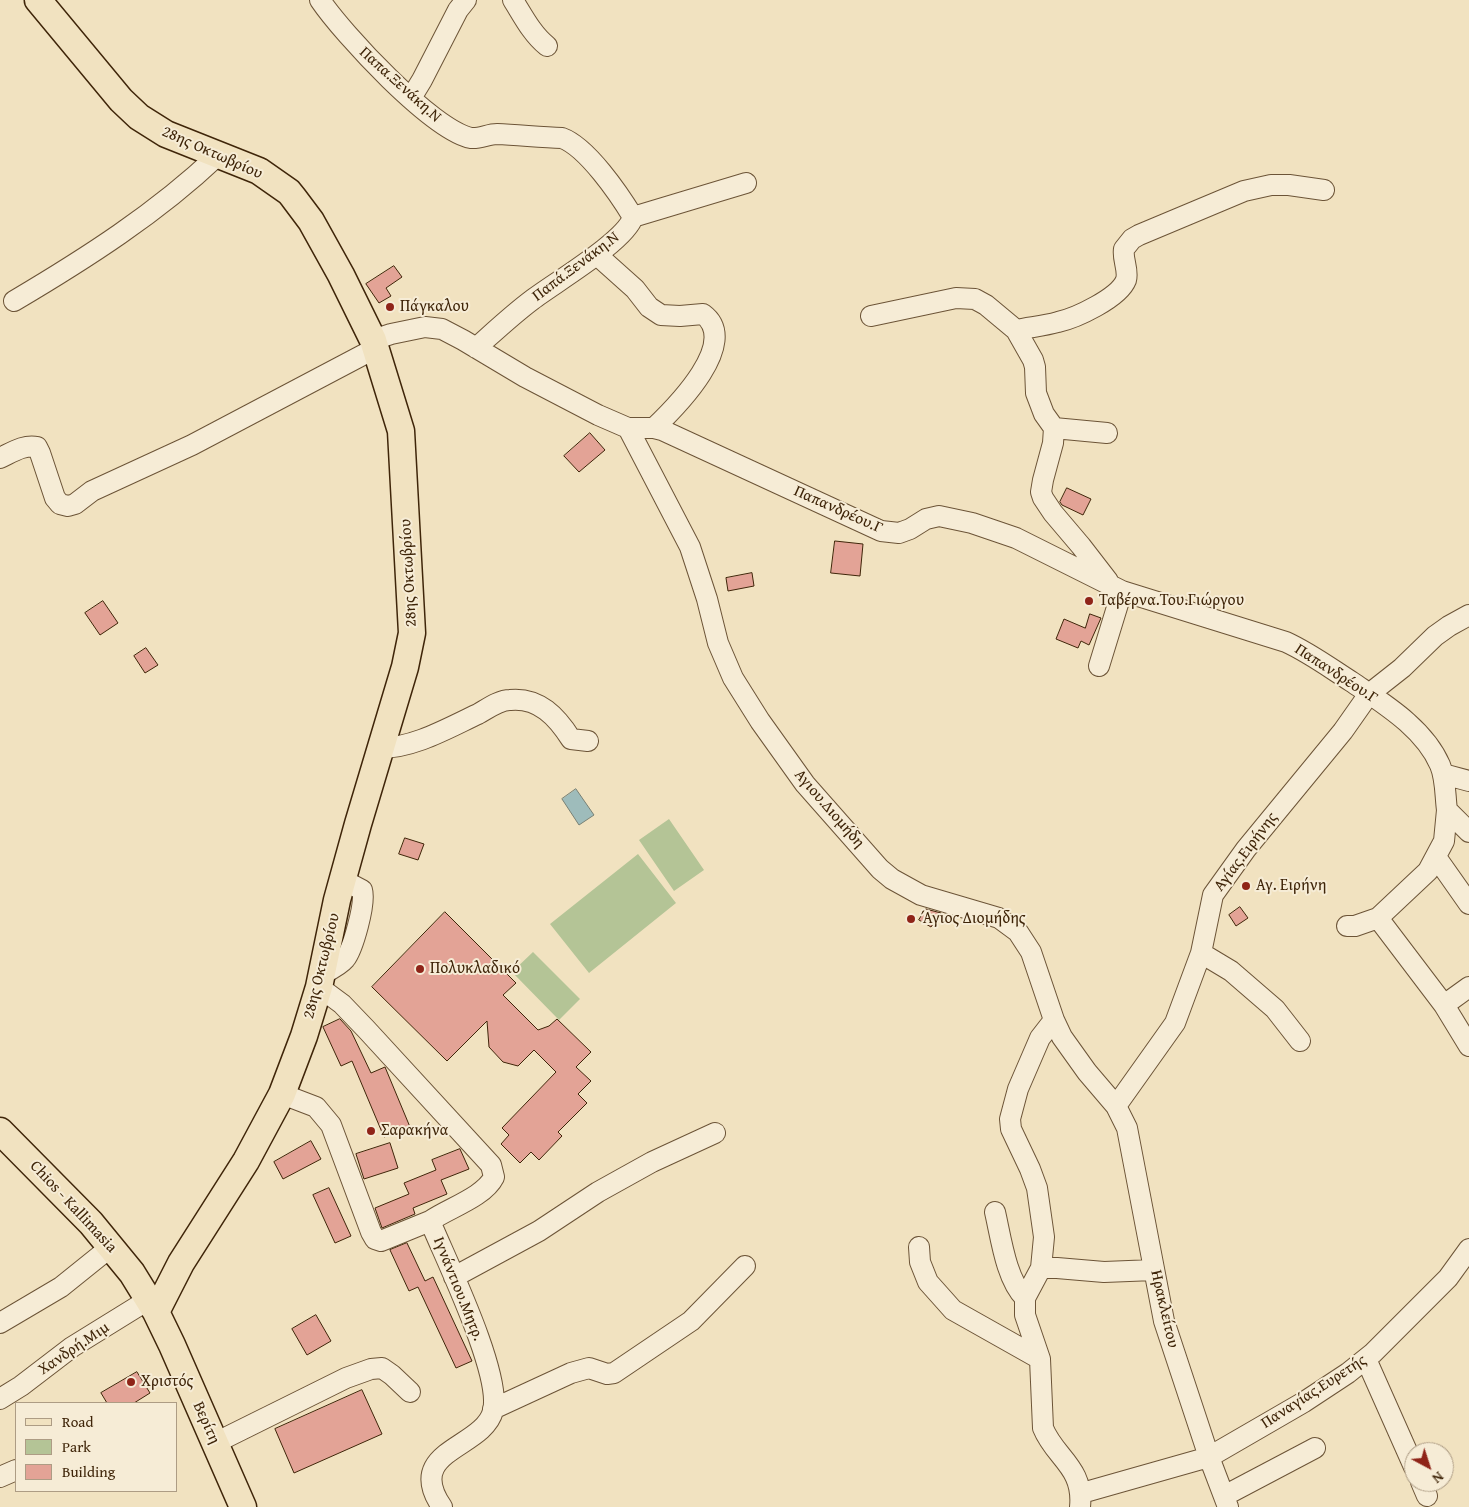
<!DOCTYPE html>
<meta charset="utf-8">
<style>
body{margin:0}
#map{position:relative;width:1469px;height:1507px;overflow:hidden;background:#f1e2c0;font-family:"Gentium Book Plus",serif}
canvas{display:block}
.legend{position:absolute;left:15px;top:1402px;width:162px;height:90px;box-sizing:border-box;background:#f6ecd6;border:1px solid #ad9c84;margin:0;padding:6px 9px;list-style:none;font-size:15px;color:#3f2509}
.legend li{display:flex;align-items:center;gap:10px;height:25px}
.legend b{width:25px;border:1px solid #ad9c84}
.north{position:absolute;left:1404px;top:1442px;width:50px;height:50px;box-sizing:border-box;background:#f6ecd6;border:1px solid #ad9c84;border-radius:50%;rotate:140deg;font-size:14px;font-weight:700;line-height:20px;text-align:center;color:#3f2509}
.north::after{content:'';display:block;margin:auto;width:18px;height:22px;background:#8f2418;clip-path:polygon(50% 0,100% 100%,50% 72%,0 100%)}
</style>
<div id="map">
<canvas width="1469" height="1507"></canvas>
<ul class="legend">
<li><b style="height:6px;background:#f1e2c0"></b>Road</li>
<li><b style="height:14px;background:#b4c496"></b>Park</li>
<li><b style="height:14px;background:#e3a396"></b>Building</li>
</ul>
<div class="north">N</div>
</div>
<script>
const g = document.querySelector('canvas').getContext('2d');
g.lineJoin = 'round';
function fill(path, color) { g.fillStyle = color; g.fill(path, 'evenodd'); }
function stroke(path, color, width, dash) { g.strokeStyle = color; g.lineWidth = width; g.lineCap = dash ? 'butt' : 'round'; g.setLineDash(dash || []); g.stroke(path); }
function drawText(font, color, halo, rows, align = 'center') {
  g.font = font + ' "Gentium Book Plus",serif'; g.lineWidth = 4; g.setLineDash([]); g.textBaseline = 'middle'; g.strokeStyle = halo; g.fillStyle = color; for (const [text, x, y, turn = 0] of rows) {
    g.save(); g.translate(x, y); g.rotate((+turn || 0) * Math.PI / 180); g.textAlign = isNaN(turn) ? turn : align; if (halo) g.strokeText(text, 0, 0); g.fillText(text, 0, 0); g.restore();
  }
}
fill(new Path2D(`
 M669 819 704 870 674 891 639 840Z
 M638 854 676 903 589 973 550 924Z
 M533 952 580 999 559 1020 512 972Z`), '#b4c496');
const water = new Path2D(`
 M576 789 594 815 579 825 562 799Z`);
fill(water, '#9ebcbb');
stroke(water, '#788074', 1);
const building = new Path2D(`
 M394 266 402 277 386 288 391 296 379 303 366 284Z
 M590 433 605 450 579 472 564 456Z
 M1067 488 1091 499 1083 515 1062 505 1060 502Z
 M835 541 863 544 860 576 831 573Z
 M752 573 754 586 728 591 726 578Z
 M103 601 118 623 100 635 85 613Z
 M1090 614 1101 618 1089 645 1081 641 1078 648 1056 639 1064 619 1085 628Z
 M146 648 158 665 145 673 134 656Z
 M405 838 424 844 418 860 399 854Z
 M1240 907 1248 918 1236 926 1229 915Z
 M926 909 941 913 931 927 919 920Z
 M445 912 516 983 503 995 538 1030 549 1026 557 1019 591 1052 576 1067 591 1081 578 1094 587 1103 558 1132 562 1136 539 1160 531 1152 520 1163 501 1144 509 1135 502 1128 556 1072 534 1050 518 1066 503 1062 489 1047 487 1021 447 1061 372 987Z
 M340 1019 351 1031 371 1073 385 1067 410 1127 384 1137 352 1061 341 1066 323 1027Z
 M311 1141 321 1159 283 1179 274 1162Z
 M390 1143 398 1168 364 1179 356 1154Z
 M460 1149 469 1169 441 1180 447 1194 413 1208 415 1214 382 1228 375 1208 409 1194 404 1183 436 1170 432 1160Z
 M329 1188 351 1236 335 1243 313 1195Z
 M407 1243 425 1281 433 1277 472 1361 456 1368 418 1287 409 1291 390 1250Z
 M316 1315 331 1341 307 1355 292 1329Z
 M137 1372 150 1393 134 1403H107L101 1393Z
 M362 1390 382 1434 294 1473 275 1429Z`);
fill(building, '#e3a396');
stroke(building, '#3f2509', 1);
const minor = new Path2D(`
 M320 0C343 34 432 130 471 138 480 139 488 134 497 134 518 135 540 137 562 138 587 147 619 194 633 217 626 241 554 283 532 300 512 315 494 332 476 348
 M513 0C523 16 532 34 547 46
 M411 98 422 80 458 10 466 0
 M633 217 746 183
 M597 255 635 289 649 307 661 315 680 316 703 314C741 342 676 407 654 428
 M14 301C85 259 157 213 217 156
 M871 316 956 298 975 299 986 305 1016 330 1033 360 1035 367 1036 393 1044 414 1054 428 1053 443 1043 480 1041 492 1043 498 1053 513 1081 546 1108 581
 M1016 330C1030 327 1044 326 1058 322 1076 318 1119 298 1126 280 1129 270 1122 259 1124 249L1132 239 1139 235 1244 191 1271 185H1289L1324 190
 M373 340 391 334 425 327 442 329 463 340 525 377 598 415 628 428H654L662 430 881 531 899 533 910 529 926 519 939 516 972 523 1016 538 1122 591 1286 642C1310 653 1330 668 1352 682 1384 704 1424 728 1440 765 1446 779 1445 796 1447 810L1469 832
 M628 428 690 547 707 599 718 643 733 678 760 721 805 784 880 869 892 879 921 895 999 918 1018 932 1031 952 1054 1020 1062 1037 1087 1072 1116 1106 1127 1128 1164 1321 1209 1457 1228 1507
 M1054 428 1107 433
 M0 458C11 453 24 444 37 447L40 453 55 498 60 504 68 506 75 504 92 491 192 445 376 348
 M1099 666 1122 591
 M380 748C414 748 448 728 478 714 487 709 499 700 510 700 539 697 557 717 571 739L588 741
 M1443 774 1469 781
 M1447 810 1444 841 1428 871 1378 918 1444 1005 1469 1046
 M1436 857 1469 904
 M1347 926H1355L1378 918
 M1201 953 1231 971 1275 1009 1300 1041
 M322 974C330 970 339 966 345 959 353 949 366 903 362 890L343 880
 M319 987 342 1004 366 1029 491 1165 494 1177C484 1197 449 1208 430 1221
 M1444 1005 1469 987
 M282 1094 316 1107 331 1125 371 1232 375 1239 381 1241 430 1221C446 1260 502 1374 493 1411 483 1449 403 1450 442 1507
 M1116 1106 1175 1023 1201 953 1213 895 1246 849 1343 731 1369 694 1402 668 1435 636 1449 626 1469 615
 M995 1212C1001 1238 1006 1279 1025 1298
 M919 1247 920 1262 928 1282 953 1310 1040 1359
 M1041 1268 1044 1237 1037 1188 1030 1169 1011 1129 1010 1119 1018 1089 1040 1038 1054 1020
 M454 1277 539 1231 598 1192 652 1162 715 1133
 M0 1323 61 1287 112 1246
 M1366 1359 1414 1467
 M0 1399 21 1386 72 1347 148 1300
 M493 1409 571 1373 589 1368 607 1374 614 1373 691 1321 745 1266
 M215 1443 346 1378 371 1369 382 1368 392 1375 410 1392
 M0 1477 16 1470
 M1421 1482 1427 1496
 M1082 1493 1209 1457 1304 1402 1348 1373 1373 1353 1448 1278 1469 1249
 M1224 1496 1315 1448
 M1080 1507C1084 1467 1055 1458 1043 1428L1040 1359 1025 1315V1298L1041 1268H1057L1104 1272 1154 1270`);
const major = new Path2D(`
 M38 0 121 100 139 117 166 134 259 171 289 192 293 197 311 221 341 275 373 340 401 431 412 633 405 667 358 824 337 900 319 987 304 1036 282 1094 246 1161 181 1263 156 1312
 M0 1131 91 1223 132 1273 156 1312 172 1345 243 1507`);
stroke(minor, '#6c5437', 22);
stroke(major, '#3f2509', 29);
stroke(minor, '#f6ecd6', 20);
stroke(major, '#f1e2c0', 26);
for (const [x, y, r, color] of [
 [390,307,5,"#8f2418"],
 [1089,601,5,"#8f2418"],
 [1246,886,5,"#8f2418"],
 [911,919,5,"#8f2418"],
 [420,969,5,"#8f2418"],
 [371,1131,5,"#8f2418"],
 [131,1382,5,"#8f2418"]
]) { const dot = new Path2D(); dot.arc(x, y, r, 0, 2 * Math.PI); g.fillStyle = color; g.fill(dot); stroke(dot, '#f6ecd6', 2); }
drawText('16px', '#3f2509', '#f6ecd6', [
 ["Παπα.Ξενάκη.Ν",400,85,42],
 ["28ης Οκτωβρίου",212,153,24],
 ["Παπά.Ξενάκη.Ν",576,267,-37],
 ["Παπανδρέου.Γ",838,510,24],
 ["28ης Οκτωβρίου",409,573,-93],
 ["Παπανδρέου.Γ",1336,674,33],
 ["Αγιου.Διομήδη",829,809,49],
 ["Αγίας.Ειρήνης",1246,852,-53],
 ["28ης Οκτωβρίου",322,966,-76],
 ["Chios - Kallimasia",73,1207,47],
 ["Ιγνάντιου.Μητρ.",458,1289,68],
 ["Ηρακλείτου",1164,1309,77],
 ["Χανδρή.Μιμ",74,1349,-34],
 ["Παναγίας.Ευρετής",1314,1392,-33],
 ["Βερίτη",206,1423,66]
]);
drawText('16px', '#3f2509', '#f6ecd6', [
 ["Πάγκαλου",400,307],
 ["Ταβέρνα.Του.Γιώργου",1099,601],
 ["Αγ. Ειρήνη",1256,886],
 ["Άγιος Διομήδης",921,919],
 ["Πολυκλαδικό",430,969],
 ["Σαρακήνα",381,1131],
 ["Χριστός",141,1382]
], 'left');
</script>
